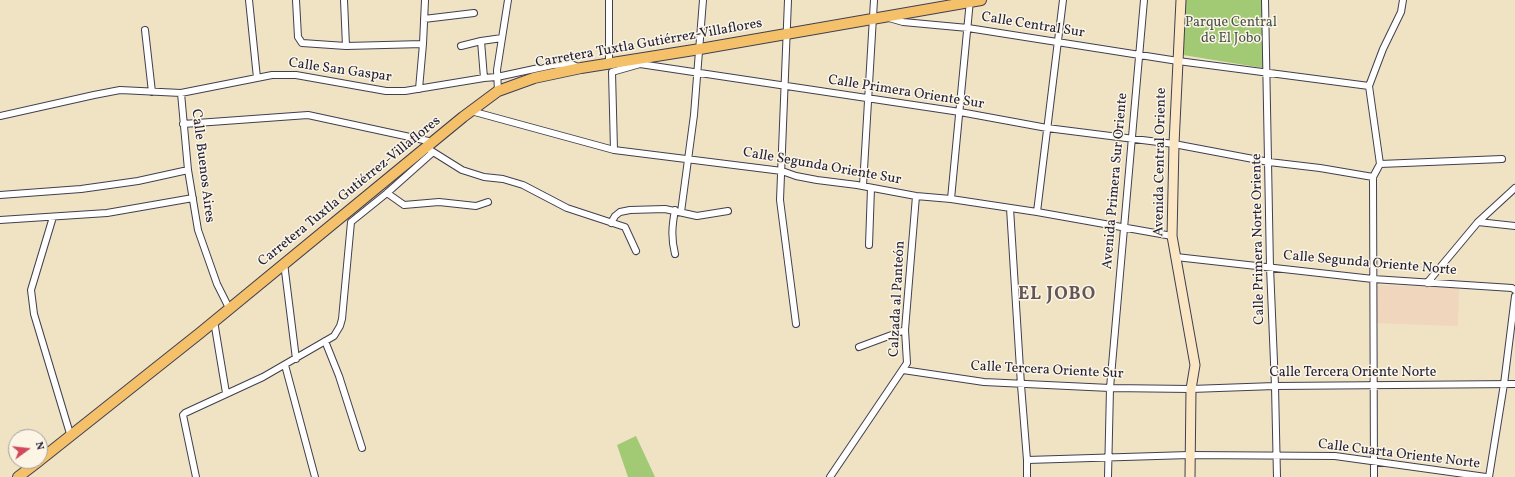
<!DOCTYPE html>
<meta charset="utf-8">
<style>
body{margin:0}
#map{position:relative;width:1515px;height:477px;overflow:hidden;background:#efe3c4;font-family:Vollkorn,serif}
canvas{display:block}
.north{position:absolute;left:8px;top:429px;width:40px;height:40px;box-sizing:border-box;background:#fcf5e5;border:1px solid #a5a1a1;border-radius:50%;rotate:75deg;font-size:11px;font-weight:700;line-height:16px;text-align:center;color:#22223b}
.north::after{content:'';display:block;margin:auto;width:14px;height:18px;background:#d1495b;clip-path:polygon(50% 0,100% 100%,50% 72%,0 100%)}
</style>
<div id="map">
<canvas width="1515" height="477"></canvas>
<div class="north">N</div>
</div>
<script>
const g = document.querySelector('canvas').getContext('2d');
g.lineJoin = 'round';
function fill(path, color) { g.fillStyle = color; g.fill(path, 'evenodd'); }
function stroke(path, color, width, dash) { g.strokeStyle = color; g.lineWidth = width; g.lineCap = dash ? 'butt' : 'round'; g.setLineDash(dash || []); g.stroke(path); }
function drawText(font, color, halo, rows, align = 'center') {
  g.font = font + ' Vollkorn,serif'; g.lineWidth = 3; g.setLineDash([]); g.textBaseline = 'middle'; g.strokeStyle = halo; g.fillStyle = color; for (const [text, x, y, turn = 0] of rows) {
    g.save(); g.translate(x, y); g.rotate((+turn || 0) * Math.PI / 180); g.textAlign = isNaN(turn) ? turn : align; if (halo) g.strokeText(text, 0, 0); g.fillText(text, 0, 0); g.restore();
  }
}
fill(new Path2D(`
 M1375 285 1459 288 1458 326 1375 323Z`), '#efd6bc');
fill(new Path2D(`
 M1186 0H1262L1263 68 1183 55Z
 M636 436 655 477H628L617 445Z`), '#a2ca75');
const street = new Path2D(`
 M249 0 257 78
 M296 0 298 37 302 43 346 46 423 44
 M344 0 346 46
 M609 0V64
 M788 0 780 200 796 324
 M1265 0 1270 267 1275 386 1277 477
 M889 18 903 22 968 28 1178 61 1369 86
 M424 19 474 13
 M145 30 152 92
 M481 41 484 78
 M461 46 481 41 502 38
 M637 59 640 64 960 112 1047 128 1174 144 1269 162 1320 168 1373 177
 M419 89 423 44 425 0
 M498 91 497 70 508 0
 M181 93 188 170 198 230 217 284 229 308
 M471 111 614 150 782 171 796 176 817 180 857 185 916 196 951 199 1037 212 1172 236
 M0 116 94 95 120 90 181 93 272 75H296L386 91H405L484 78 497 77 553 65 571 64 580 68
 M183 124 308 115 433 142
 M430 150 462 170 484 177 503 179 523 185 567 208 625 227 636 251
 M614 150 612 72 640 64
 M1380 164 1502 159
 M863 186 874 0
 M387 193 404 205 439 202 476 206 488 202
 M0 195 81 189 138 181 188 170
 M951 199 970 0
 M1010 208 1021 385 1027 460V477
 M675 210C672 226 671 238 675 254
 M681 212 694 115 703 0
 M1037 212 1063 0
 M53 217 31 290 34 314 71 437
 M0 220 107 213 193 198
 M1478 222 1515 226
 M611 223 615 216 620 212 630 210 665 209 697 216 728 211
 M869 245 871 188
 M1176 257 1373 279 1512 288 1515 290
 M284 263 296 359
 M1427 283 1478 222 1515 188
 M214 321 226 393
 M325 341 339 376 362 448
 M859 347 905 330
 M285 365 315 477
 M903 370 984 382 1110 388 1191 389 1275 386 1515 384
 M1027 460 1189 455 1335 456 1486 477
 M196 477 183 415 185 413 263 377 334 336 340 326 342 319 351 222 387 193 432 153
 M830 477 907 363 905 330 916 196
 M1108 477 1110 388 1144 0
 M1374 477 1373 177 1380 164 1369 86 1383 49 1401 12 1403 0
 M1489 477 1504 384 1515 296`);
const secondary = new Path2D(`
 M1181 0 1174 144 1172 236 1195 365 1191 389 1190 477`);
const primary = new Path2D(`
 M40 460 200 333 463 117 498 91 534 78 581 68 700 49 981 0
 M18 477 39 461`);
stroke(street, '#413f50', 8);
stroke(secondary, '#413f50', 11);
stroke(primary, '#413f50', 12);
stroke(street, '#fff', 6);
stroke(secondary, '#fbe6c3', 9);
stroke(primary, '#f4c16a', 10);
drawText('14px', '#48544c', '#fcf5e5', [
 ["Parque Central",1231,23],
 ["de El Jobo",1231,39]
]);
drawText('14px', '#22223b', '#fcf5e5', [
 ["Calle Central Sur",1033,26,9],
 ["Carretera Tuxtla Gutiérrez-Villaflores",649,44,-10],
 ["Calle San Gaspar",340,71,8],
 ["Calle Primera Oriente Sur",906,93,9],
 ["Avenida Central Oriente",1161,162,-89],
 ["Calle Buenos Aires",202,166,83],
 ["Calle Segunda Oriente Sur",822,167,10],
 ["Avenida Primera Sur Oriente",1116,181,-85],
 ["Carretera Tuxtla Gutiérrez-Villaflores",350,192,-39],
 ["Calle Primera Norte Oriente",1259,239,-91],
 ["Calle Segunda Oriente Norte",1370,264,5],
 ["Calzada al Panteón",898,299,-87],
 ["Calle Tercera Oriente Sur",1047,371,3],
 ["Calle Tercera Oriente Norte",1353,373],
 ["Calle Cuarta Oriente Norte",1399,455,7]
]);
g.letterSpacing = '1px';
drawText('bold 18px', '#625659', '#fcf5e5', [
 ["EL JOBO",1057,296]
]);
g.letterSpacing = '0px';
</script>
